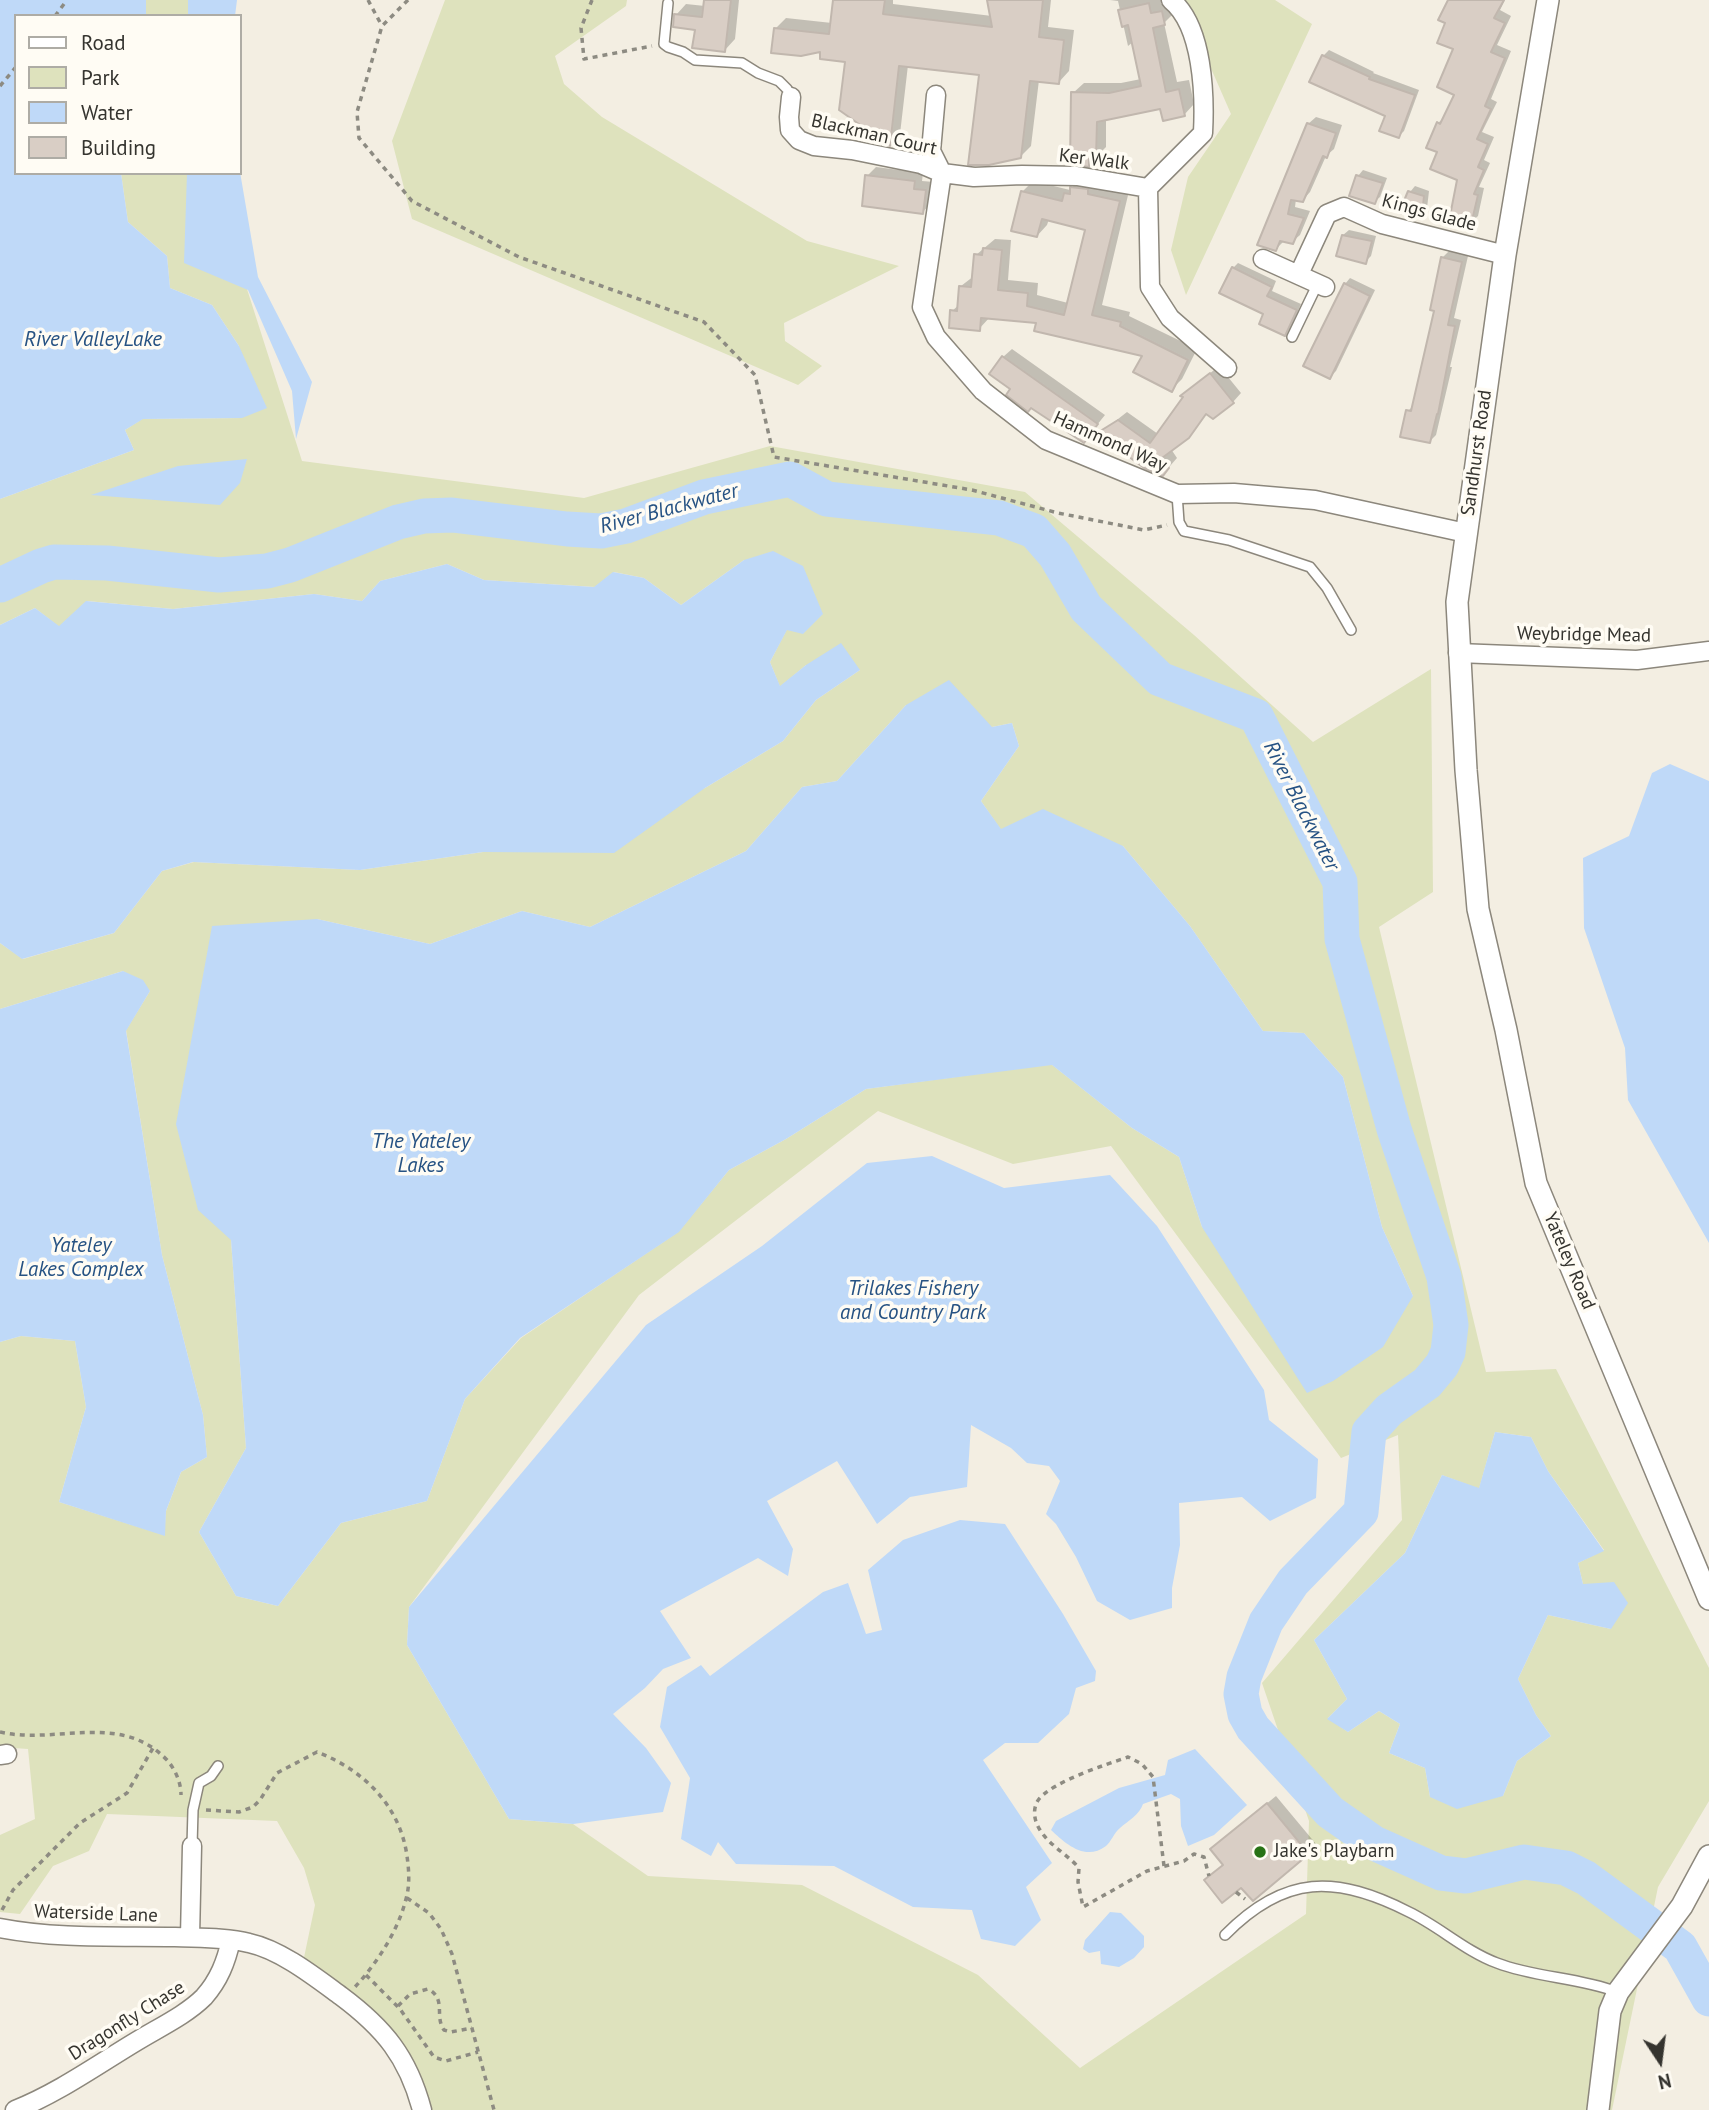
<!DOCTYPE html>
<style>
body{margin:0}
#map{position:relative;width:1709px;height:2110px;overflow:hidden;background:#f3eee2;font-family:"PT Sans",sans-serif}
canvas{display:block}
.legend{position:absolute;left:14px;top:14px;width:228px;height:161px;box-sizing:border-box;background:#fffcf4;border:2px solid #aeaca5;margin:0;padding:9px 12px;list-style:none;font-size:21px;color:#35342f}
.legend li{display:flex;align-items:center;gap:14px;height:35px}
.legend b{width:35px;border:2px solid #aeaca5}
.north{position:absolute;left:1625px;top:2026px;width:70px;height:70px;-webkit-text-stroke:5px #fffcf4;paint-order:stroke;rotate:167deg;font-size:19px;font-weight:700;line-height:28px;text-align:center;color:#35342f}
.north::after{content:'';display:block;margin:auto;width:24px;height:32px;background:#35342f;clip-path:polygon(50% 0,100% 100%,50% 72%,0 100%)}
</style>
<div id="map">
<canvas width="1709" height="2110"></canvas>
<ul class="legend">
<li><b style="height:9px;background:#fff"></b>Road</li>
<li><b style="height:19px;background:#dee2bd"></b>Park</li>
<li><b style="height:19px;background:#bfd9f8"></b>Water</li>
<li><b style="height:19px;background:#d9cec5"></b>Building</li>
</ul>
<div class="north">N</div>
</div>
<script>
const g = document.querySelector('canvas').getContext('2d');
g.lineJoin = 'round';
function fill(path, color) { g.fillStyle = color; g.fill(path, 'evenodd'); }
function stroke(path, color, width, dash) { g.strokeStyle = color; g.lineWidth = width; g.lineCap = dash ? 'butt' : 'round'; g.setLineDash(dash || []); g.stroke(path); }
function drawText(font, color, halo, rows, align = 'center') {
  g.font = font + ' "PT Sans",sans-serif'; g.lineWidth = 7; g.setLineDash([]); g.textBaseline = 'middle'; g.strokeStyle = halo; g.fillStyle = color; for (const [text, x, y, turn = 0] of rows) {
    g.save(); g.translate(x, y); g.rotate((+turn || 0) * Math.PI / 180); g.textAlign = isNaN(turn) ? turn : align; if (halo) g.strokeText(text, 0, 0); g.fillText(text, 0, 0); g.restore();
  }
}
fill(new Path2D(`
 M27 0H229V16H16Z
 M445 0H627L626 6 555 56 564 84 602 117 807 241 899 266 784 323 785 341 822 366 798 385 412 219 392 141Z
 M1181 0H1275L1312 24 1186 295 1171 250 1188 177 1231 114Z
 M121 173H224L223 214 302 461 584 498 770 446 1025 492 1194 635 1313 742 1431 669 1433 892 1379 927 1486 1372 1556 1369 1709 1668V1801L1658 1887 1612 2110H422L401 2055 302 1967 315 1905 304 1868 277 1821 107 1814 89 1851 53 1866 20 1914 0 1912V1835L35 1819 28 1749 0 1747V1342L21 1336 75 1341 86 1407 59 1502 164 1535 166 1511 181 1472 207 1457 203 1415 162 1255 126 1030 150 991 123 971 0 1009V943L23 959 114 933 162 871 194 862 360 870 483 852 705 788 783 741 816 700 860 670 806 665 780 687 770 662 787 629 744 560 681 605 644 578 614 572 595 587 484 580 447 564 380 581 362 601 314 594 173 609 87 601 59 627 35 608 0 625V499L134 450 125 430 142 419 242 418 239 346 212 305 170 288 167 256 128 222ZM906 705 992 727 1012 723 1019 746 981 801 1001 830 1123 846 1190 926 1263 1031 1304 1033 1343 1077 1382 1227 1413 1296 1202 1227 1179 1157 1132 1128 1051 1064 866 1089 786 1139 729 1170 678 1232 521 1338 465 1399 427 1501 341 1523 278 1606 236 1596 199 1532 246 1448 231 1240 317 919 430 944 522 911 590 927 746 851 802 787 837 781ZM878 1111 1013 1164 1111 1146 1341 1458 1398 1435 1402 1520 1262 1683 1309 1821 1306 1914 1080 2068 978 1975 802 1885 648 1876 573 1824 509 1819 407 1645 409 1607 639 1295ZM1495 1432 1531 1437 1548 1471 1604 1550 1578 1563 1583 1584 1611 1629 1548 1615 1518 1679 1536 1715 1551 1736 1517 1761 1503 1796 1430 1797 1425 1768 1389 1753 1400 1724 1379 1711 1348 1732 1328 1718 1347 1699 1314 1640 1405 1553 1442 1475 1479 1489Z`), '#dee2bd');
fill(new Path2D(`
 M0 0H146V16H16V173H121L128 222 167 256 170 288 212 305 239 346 267 408 242 418 143 419 125 430 134 450 0 499Z
 M188 0H237L235 16H188Z
 M240 172 258 277 312 382 296 439 292 391 248 290 184 263 187 173Z
 M247 459 240 483 220 505 91 495 178 466Z
 M773 551 803 566 823 614 803 634 787 630 770 662 780 686 806 665 841 643 860 670 816 700 783 741 705 788 614 853 483 852 360 870 193 862 162 871 114 933 22 959 0 943V625L35 608 59 626 86 601 173 609 314 594 362 601 380 581 447 564 484 580 594 587 613 572 644 578 681 605 744 560Z
 M949 680 992 727 1012 723 1019 746 981 801 1001 829 1043 809 1123 846 1190 926 1263 1031 1304 1033 1343 1077 1382 1227 1413 1296 1383 1347 1333 1381 1307 1393 1202 1227 1179 1157 1132 1128 1052 1065 866 1089 786 1139 729 1170 679 1232 520 1338 465 1399 427 1501 341 1523 278 1606 236 1596 199 1532 246 1448 231 1240 198 1210 176 1124 212 926 317 919 430 944 522 911 590 927 746 851 802 787 837 781 906 705Z
 M1670 764 1709 781V1243L1628 1100 1625 1048 1584 928 1583 858 1629 836 1652 773Z
 M123 971 143 980 150 991 126 1031 162 1255 203 1415 207 1457 181 1472 166 1511 165 1536 59 1502 86 1407 75 1341 21 1336 0 1342V1009Z
 M932 1156 1004 1188 1110 1175 1157 1226 1264 1390 1269 1420 1318 1459 1316 1498 1270 1521 1242 1497 1179 1503 1180 1545 1172 1588V1608L1130 1620 1097 1601 1076 1557 1056 1524 1046 1514 1060 1481 1049 1466 1027 1463 1011 1448 971 1425 967 1487 910 1497 877 1524 837 1461 767 1501 793 1549 788 1576 758 1558 660 1611 691 1658 663 1669 645 1688 613 1714 646 1748 671 1783 663 1812 573 1824 509 1819 407 1645 409 1607 646 1325 762 1246 867 1163Z
 M1495 1432 1531 1437 1548 1471 1604 1551 1578 1563 1583 1584 1614 1582 1628 1603 1611 1629 1548 1615 1518 1679 1536 1715 1551 1736 1517 1761 1503 1796 1457 1809 1430 1797 1425 1768 1389 1753 1400 1724 1379 1711 1348 1732 1327 1719 1347 1699 1314 1640 1405 1553 1442 1475 1479 1488Z
 M960 1520 1005 1524 1063 1614 1096 1671 1095 1681 1076 1688 1069 1714 1038 1743H1005L983 1760 1052 1863 1026 1887 1041 1920 1015 1946 981 1939 972 1910 913 1907 834 1866 736 1864 718 1842 711 1856 681 1839 690 1778 660 1727 667 1687 701 1665 710 1676 823 1592 848 1583 866 1634 882 1630 868 1570 903 1540Z
 M1195 1749 1247 1805 1214 1835 1188 1846 1181 1826 1180 1799 1171 1794 1143 1804C1140 1814 1128 1821 1120 1828 1114 1833 1111 1842 1106 1846 1085 1862 1065 1843 1051 1830L1056 1821 1119 1788 1165 1775 1168 1760Z
 M1110 1912 1121 1913 1144 1936V1947L1134 1958 1119 1967 1101 1964 1100 1951 1089 1953 1083 1949 1085 1940Z`), '#bfd9f8');
fill(new Path2D(`
 M706 0H739L735 39 725 50 676 15 686 4 705 6Z
 M835 0H893V4L992 16 989 0H1051L1048 27 1074 30 1069 71 1059 82 1039 80 1031 146 1020 157 981 73 908 65 900 134 890 144 846 61 775 29 786 18 832 23Z
 M1110 0H1161V4L1172 1 1174 13 1164 23 1177 82 1189 80 1194 104 1184 115 1161 106 1106 118V147L1088 165 1073 93 1084 83H1121L1141 79 1133 42 1128 46 1118 1Z
 M1450 0H1505L1500 10 1511 16 1497 45 1511 51 1491 99 1497 102 1482 132 1494 137 1484 160 1490 163 1479 187 1484 188 1478 216 1470 223 1459 179 1439 152 1438 123 1446 116 1456 94 1455 48 1447 23Z
 M1329 50 1374 72 1373 73 1419 90 1404 131 1399 136 1387 115 1323 56Z
 M1316 117 1342 125 1334 149 1326 156 1310 192 1303 200 1296 199 1295 207 1310 211 1300 235 1292 242H1283L1276 249 1308 124Z
 M876 167 923 173 922 181 934 182 931 203 923 212 867 176Z
 M1363 170 1387 178 1380 197 1374 202 1358 176Z
 M1082 177 1129 191 1102 305 1130 312 1129 316 1197 349 1182 379 1172 389 1144 354 1038 321 990 317 979 329 952 311 960 304 961 286 974 276 976 255 995 239 1011 240 1008 280 1038 283 1037 295 1068 303 1087 229 1049 219 1047 225 1037 236 1023 191 1033 181 1070 190Z
 M1415 186 1429 191 1427 208 1421 214 1410 192Z
 M1349 230 1376 236 1371 256 1365 262 1343 235Z
 M1449 251 1468 256 1454 318 1461 320 1450 367H1452L1436 435 1430 441 1408 411 1415 404 1436 309 1442 258Z
 M1238 263 1276 281 1272 291 1301 304 1290 329 1285 334 1266 313 1233 268Z
 M1350 278 1375 290 1336 371 1330 377 1345 284Z
 M1012 349 1105 415 1084 441 1012 389 1003 357Z
 M1219 366 1241 393 1233 402 1207 413 1188 436 1171 449 1177 458 1163 474 1100 433 1127 412 1158 434 1186 396 1183 395Z
 M1276 1796 1316 1844 1253 1898 1225 1864 1221 1841Z`), '#0003');
stroke(new Path2D(`
 M0 585 41 566 54 562 107 563 219 575 267 571 290 565 398 522 424 516 452 515 567 529 601 531 626 526 704 497 790 479 827 499 999 518 1034 531 1055 555 1086 608 1160 679 1256 716 1340 882 1342 939 1394 1129 1444 1277 1451 1325 1448 1352 1442 1365 1427 1383 1389 1410 1369 1432 1361 1512 1293 1582 1266 1622 1244 1677 1241 1694 1245 1714 1253 1728 1330 1812 1374 1843 1441 1873 1466 1876 1524 1862 1566 1868 1586 1878 1680 1947 1709 1999`), '#bfd9f8', 35);
const building = new Path2D(`
 M704 0H731L725 52 692 48 695 30 673 27 674 14 702 17Z
 M833 0H885L883 14 992 27 987 0H1043L1039 37 1064 40 1059 84 1030 81 1021 158 989 165H968L979 75 899 66 890 146 839 110 845 62 820 59V52L801 56 771 53 774 28 829 34Z
 M1448 0H1504L1494 18 1505 23 1491 52 1505 58 1485 106 1491 109 1477 139 1488 144 1478 167 1484 170 1474 194 1478 195 1471 225 1449 221 1457 180 1430 169 1437 152 1426 148 1437 122 1440 124 1454 95 1437 87 1453 49 1437 43 1445 23 1438 20Z
 M1149 3 1151 13 1162 11 1165 25 1153 28 1166 92 1179 89 1185 116 1163 121 1160 109 1097 122 1096 159H1089V167L1070 164 1071 92 1109 93 1141 86 1128 25 1122 27 1118 10Z
 M1322 55 1370 77 1369 79 1415 95 1399 138 1379 131 1385 116 1309 82Z
 M1307 123 1336 133 1327 158 1323 156 1303 202 1291 200 1288 214 1304 218 1293 244 1280 241 1276 251 1257 245Z
 M865 175 915 181 914 189 926 190 923 214 862 206Z
 M1356 175 1383 183 1375 204 1349 196Z
 M1070 187 1088 189V194L1120 201 1092 315 1121 322 1120 326 1188 360 1172 392 1133 372 1142 356 1034 331 1036 323 981 318 980 331 949 328 950 310 957 311 959 286 971 287 974 254 982 255 983 248 1002 250 998 290 1028 293 1027 306 1064 315 1085 230 1042 219 1037 237 1011 231 1021 191 1062 201 1064 193 1070 194Z
 M1408 191 1424 196 1422 216 1399 213Z
 M1342 235 1372 241 1366 264 1336 256Z
 M1441 257 1462 262 1448 325 1455 326 1438 414H1437L1430 443 1400 437 1406 410 1411 411 1434 311 1430 310Z
 M1232 267 1272 287 1267 296 1297 310 1285 336 1259 324 1263 314 1219 293Z
 M1344 283 1370 296 1330 379 1303 366Z
 M1002 356 1098 424 1084 443 1031 408 1028 412 1006 395 1010 389 989 374Z
 M1210 373 1234 403 1213 419 1206 414 1189 438 1162 458 1169 468 1163 476 1144 468 1097 433 1118 420 1150 443 1183 397 1180 396Z
 M1267 1803 1309 1854 1253 1901 1241 1888 1222 1903 1204 1880 1223 1865 1210 1849Z`);
fill(building, '#d9cec5');
stroke(building, '#c1b7ae', 2);
const service = new Path2D(`
 M668 3 664 44 668 47 683 52 695 60 742 63 758 73 779 81 787 89 791 97
 M1292 337 1318 283
 M1177 494 1179 522 1184 531 1229 540 1310 567 1327 588 1351 630
 M192 1846 193 1810 199 1783 211 1776 218 1766
 M1225 1935C1285 1874 1336 1875 1409 1912 1440 1927 1465 1951 1497 1963 1536 1978 1578 1977 1617 1992`);
const minor = new Path2D(`
 M936 95 931 151 942 173 922 307 936 337 983 391 1046 440 1177 494 1234 493 1315 500 1466 533
 M791 97 789 117 790 130 799 140 814 146 852 150 921 164 942 173 974 177 1022 175 1077 176 1148 188 1203 133C1205 95 1203 26 1171 0
 M1148 188 1150 287 1170 318 1227 368
 M1263 259 1325 287
 M1299 274 1327 214 1344 207 1382 224 1505 255
 M1458 653 1637 660 1709 651
 M0 1755 7 1754
 M0 1928C57 1939 117 1936 175 1937 199 1938 226 1937 249 1943 281 1950 315 1977 341 1996 384 2028 408 2057 422 2110
 M190 1937 192 1846
 M15 2110C58 2093 97 2065 137 2041 158 2028 186 2015 204 1997 219 1980 226 1962 231 1940`);
const tertiary = new Path2D(`
 M1548 0 1505 255 1457 602 1466 770 1478 909 1506 1030 1536 1183 1709 1599
 M1598 2110 1610 2011 1618 1992 1682 1906 1709 1856`);
stroke(service, '#8c877c', 12);
stroke(minor, '#8c877c', 21);
stroke(tertiary, '#8c877c', 24);
stroke(new Path2D(`
 M368 0 382 26
 M408 0 382 26 357 112 359 138 412 201 519 257 704 322 755 375 774 457 972 490 1058 513 1144 530 1167 525
 M592 0 581 28 584 59 652 46
 M55 16 67 0
 M0 86 16 67
 M0 1732C56 1745 120 1711 167 1760 175 1769 181 1782 181 1795
 M206 1810 239 1812 253 1807 260 1800 277 1773 317 1752C364 1770 400 1806 407 1856 409 1870 410 1885 406 1899 398 1931 377 1963 355 1987
 M1164 1866 1153 1777 1142 1764 1128 1757C1105 1765 1054 1781 1039 1799 1032 1808 1034 1821 1040 1830 1050 1846 1067 1854 1079 1868L1078 1882 1083 1907 1147 1871 1184 1861 1194 1854 1204 1857 1209 1876
 M1236 1892 1245 1899
 M407 1898 429 1913 441 1929 452 1954 494 2110
 M2 1910 13 1890 80 1823 127 1793 153 1748
 M366 1975 400 2009 434 2057 446 2061 478 2052
 M398 2006 410 1994 428 1989C447 1999 434 2016 444 2030L451 2032 472 2028`), '#8d8b82', 3.5, [5, 5]);
stroke(service, '#fff', 9);
stroke(minor, '#fff', 18);
stroke(tertiary, '#fff', 21);
for (const [x, y, r, color] of [
 [1260,1852,7,"#287216"]
]) { const dot = new Path2D(); dot.arc(x, y, r, 0, 2 * Math.PI); g.fillStyle = color; g.fill(dot); stroke(dot, '#fffcf4', 2.5); }
drawText('19px', '#35342f', '#fffcf4', [
 ["Blackman Court",874,135,13],
 ["Ker Walk",1094,160,7],
 ["Kings Glade",1429,213,15],
 ["Hammond Way",1110,442,24],
 ["Sandhurst Road",1477,453,-82],
 ["Weybridge Mead",1584,635,1],
 ["Yateley Road",1569,1261,67],
 ["Waterside Lane",96,1914,2],
 ["Dragonfly Chase",127,2021,-32]
]);
drawText('19px', '#35342f', '#fffcf4', [
 ["Jake's Playbarn",1274,1852]
], 'left');
drawText('italic 21px', '#265283', '#fffcf4', [
 ["River ValleyLake",93,340],
 ["River Blackwater",669,509,-15],
 ["River Blackwater",1301,806,63],
 ["The Yateley",421,1142],
 ["Lakes",421,1166],
 ["Yateley",81,1246],
 ["Lakes Complex",81,1270],
 ["Trilakes Fishery",913,1289],
 ["and Country Park",913,1313]
]);
</script>
